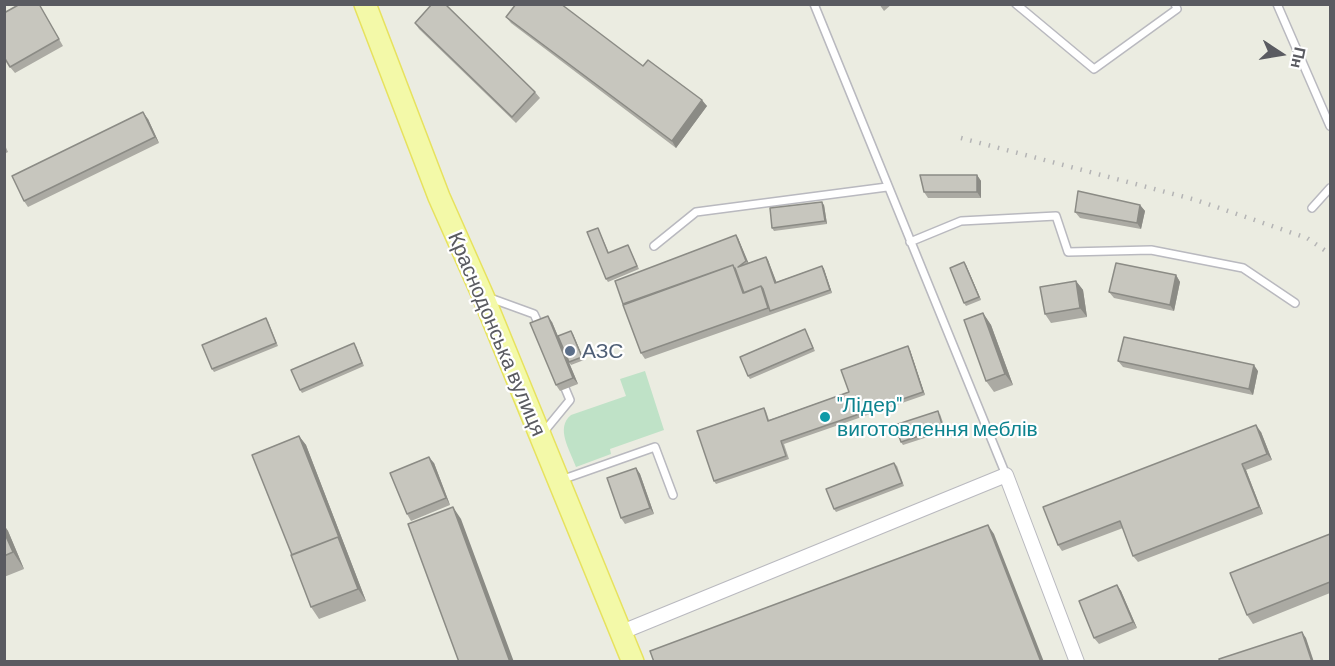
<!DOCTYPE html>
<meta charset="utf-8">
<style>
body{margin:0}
#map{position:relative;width:1335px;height:666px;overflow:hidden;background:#ebece1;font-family:Barlow,sans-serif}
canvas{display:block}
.frame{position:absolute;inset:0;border:6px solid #5a5b61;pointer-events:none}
.north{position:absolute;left:1251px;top:24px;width:60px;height:60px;-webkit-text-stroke:4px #fff;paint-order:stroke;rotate:102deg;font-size:16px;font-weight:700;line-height:24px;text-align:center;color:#5a5b61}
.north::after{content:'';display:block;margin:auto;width:21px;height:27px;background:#5a5b61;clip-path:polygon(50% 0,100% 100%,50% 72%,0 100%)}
</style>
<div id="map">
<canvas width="1335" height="666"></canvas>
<div class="frame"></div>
<div class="north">Пн</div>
</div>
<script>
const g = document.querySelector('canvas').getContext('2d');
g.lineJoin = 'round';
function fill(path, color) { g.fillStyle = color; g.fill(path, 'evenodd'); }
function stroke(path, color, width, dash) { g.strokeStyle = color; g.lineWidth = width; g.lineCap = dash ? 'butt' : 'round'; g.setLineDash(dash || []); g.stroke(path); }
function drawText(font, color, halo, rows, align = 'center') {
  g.font = font + ' Barlow,sans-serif'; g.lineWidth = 4.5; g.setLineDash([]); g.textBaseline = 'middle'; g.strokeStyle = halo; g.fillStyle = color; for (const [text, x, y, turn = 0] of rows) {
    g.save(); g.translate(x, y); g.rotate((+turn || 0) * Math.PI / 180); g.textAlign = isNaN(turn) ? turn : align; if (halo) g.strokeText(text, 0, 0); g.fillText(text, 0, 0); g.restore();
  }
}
fill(new Path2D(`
 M645 371 664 430 610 449 611 454 576 467C570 450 555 428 571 415L626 396 620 379Z`), '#bfe2c7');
const service = new Path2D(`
 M814 4 1006 475
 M1016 4 1094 69 1177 9 1175 4
 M1277 4 1330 126
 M1312 208 1330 188
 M910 242 961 221 1056 216 1068 252 1151 250 1243 268 1295 303
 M654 246 696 212 887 187
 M490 298 534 314 540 327
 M542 434 570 400 562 381
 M561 480 655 447 673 495`);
const minor = new Path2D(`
 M622 632 1006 475 1077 662`);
const primary = new Path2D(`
 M365 4 439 197 483 296 633 662`);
stroke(service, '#b9b9bf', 10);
stroke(minor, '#b9b9bf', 16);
stroke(primary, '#e7e25e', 24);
stroke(service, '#fff', 7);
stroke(minor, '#fff', 14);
stroke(primary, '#f3f9a8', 21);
stroke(new Path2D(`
 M961 138 1196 200 1307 238 1330 254`), '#b4b4b5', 4.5, [1.5, 8]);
fill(new Path2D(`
 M39 4 63 46 15 73 10 67Z
 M879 4H892L884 11Z
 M506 17 643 66 707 106 676 148 511 23Z
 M415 23 535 92 540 98 516 123 419 29Z
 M148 119 159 143 28 207 24 201Z
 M4 143 8 152 4 154Z
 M977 175 981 181V198H928L924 192Z
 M824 205 827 224 774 231 772 228Z
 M1140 205 1145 211 1141 229 1080 218 1075 212Z
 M598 228 609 253 628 245 639 269 608 282 606 279Z
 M738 238 748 263 766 257 768 260 776 282 822 266 824 269 832 293 645 359 641 353Z
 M964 262 966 265 981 300 966 306 964 303Z
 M1176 275 1180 282 1174 311 1114 298 1109 292Z
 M1076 281 1083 290 1087 317 1051 323 1045 314Z
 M983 313 991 325 1013 385 994 392 986 381Z
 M268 321 278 346 214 372 212 369Z
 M552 322 578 384 560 391 556 385Z
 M805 329 815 351 750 379 748 376Z
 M571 331 584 360 571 365 569 362Z
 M356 346 364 366 302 393 300 390Z
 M910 350 925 395 784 444 789 459 716 484 714 481 764 408 766 411 769 420 849 392Z
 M1118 361 1258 371 1253 395 1123 367Z
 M940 414 946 431 903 445 901 442Z
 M1261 432 1272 460 1246 470 1263 514 1138 562 1133 556 1123 528 1062 551 1058 545Z
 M299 436 306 445 366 601 319 619 311 607 292 555Z
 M434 463 450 505 411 521 407 514Z
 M894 463 897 466 904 486 836 512 834 509Z
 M636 468 640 474 654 514 625 524 621 518Z
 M4 525 8 531 24 569 4 577Z
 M1330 534V593L1253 624 1247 615Z
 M1117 585 1121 591 1137 628 1099 644 1094 638Z`), '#abaaa3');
fill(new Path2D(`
 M702 100 707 106 676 148 672 141Z
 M143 112 148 119 159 143 155 137Z
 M977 175 981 181V198L977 192Z
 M822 202 824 205 827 224 825 221Z
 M1140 205 1145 211 1141 229 1137 223Z
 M736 235 738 238 749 264 746 261Z
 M766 257 768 260 778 286 775 283Z
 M964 262 966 265 981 300 979 297Z
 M822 266 824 269 832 293 830 290Z
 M1176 275 1180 282 1174 311 1170 305Z
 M1076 281 1083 290 1087 317 1080 308Z
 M983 313 991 325 1013 385 1005 374Z
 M548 316 552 322 578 384 573 378Z
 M571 331 573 334 584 360 582 357Z
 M908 346 910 350 925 395 923 392Z
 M1254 365 1258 371 1253 395 1249 389Z
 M1256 425 1261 432 1272 460 1267 454Z
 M299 436 306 445 366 601 358 589Z
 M429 457 434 463 450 505 446 498Z
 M1242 464 1246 470 1263 514 1259 507Z
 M636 468 640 474 654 514 650 508Z
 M453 507 461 519 514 662H510Z
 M4 525 8 531 24 569 13 552 4 532Z
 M988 525 994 534 1044 662H1041Z
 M1117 585 1121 591 1137 628 1133 622Z
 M1302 632 1306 638 1314 662H1312Z`), '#8b8b85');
const building = new Path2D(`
 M20 4H39L59 39 10 67 4 57V13Z
 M432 4H445L535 92 512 117 415 23Z
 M516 4H561L643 66 648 60 702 100 672 141 506 17Z
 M143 112 155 137 24 201 12 176Z
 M920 175H977V192H924Z
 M1078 191 1140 205 1137 223 1075 212Z
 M822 202 825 221 772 228 770 208Z
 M598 228 608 253 628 245 637 266 606 279 587 232Z
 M736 235 746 261 738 267 766 257 775 283 822 266 830 290 770 311 763 289 761 286 744 293 735 268H734L733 265 623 304 615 281Z
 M964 262 979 297 964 303 950 268Z
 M1116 263 1176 275 1170 305 1109 292Z
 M733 265 743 293 761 286 768 308 641 353 623 305Z
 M1076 281 1080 308 1045 314 1040 287Z
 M983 313 1005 374 986 381 964 320Z
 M548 316 573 378 556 385 530 323Z
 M266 318 276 343 212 369 202 345Z
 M805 329 813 348 748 376 740 357Z
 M571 331 582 357 569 362 558 336Z
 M1124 337 1254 365 1249 389 1118 361Z
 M354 343 362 363 300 390 291 370Z
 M908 346 923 392 781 441 786 456 714 481 697 431 764 408 768 421 849 392 841 370Z
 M938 411 943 428 901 442 895 425Z
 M1256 425 1267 454 1242 464 1259 507 1133 556 1120 521 1058 545 1043 507Z
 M299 436 340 540 338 537 292 555 252 455Z
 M429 457 446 498 407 514 390 473Z
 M894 463 902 483 834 509 826 489Z
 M636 468 650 508 621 518 607 478Z
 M453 507 510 662H459L408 524Z
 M988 525 1041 662H654L650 651Z
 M4 532 13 552 4 556Z
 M1330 534V582L1247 615 1230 573Z
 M338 537 358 589 311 607 291 555Z
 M1117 585 1133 622 1094 638 1079 601Z
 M1302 632 1312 662H1220L1219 659Z`);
fill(building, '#c7c6be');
stroke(building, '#8b8b85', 1.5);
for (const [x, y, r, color] of [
 [570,351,6,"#5c6f8a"],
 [825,417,6,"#0f9aa8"]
]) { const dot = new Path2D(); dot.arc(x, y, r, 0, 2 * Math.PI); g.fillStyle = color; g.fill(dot); stroke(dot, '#fff', 2); }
drawText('21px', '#5a5b61', '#fff', [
 ["Краснодонська вулиця",497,334,67]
]);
drawText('21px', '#4e5e75', '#fff', [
 ["АЗС",582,351]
], 'left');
drawText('21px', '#0d838f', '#fff', [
 ["\"Лідер\"",837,405],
 ["виготовлення меблів",837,429]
], 'left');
</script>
